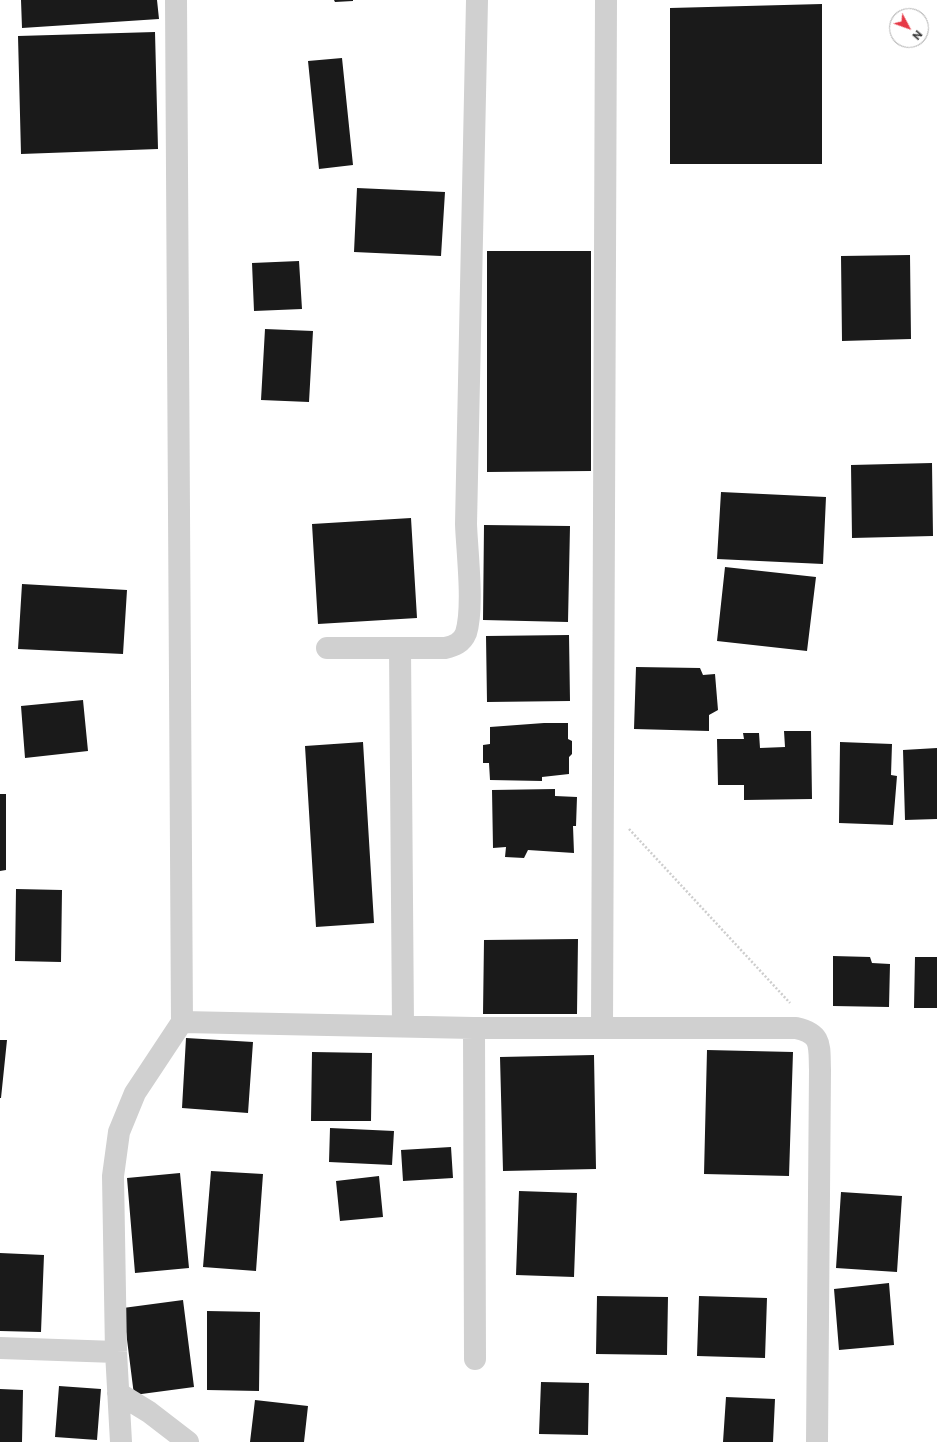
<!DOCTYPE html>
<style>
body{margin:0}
#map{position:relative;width:937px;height:1442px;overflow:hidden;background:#fff;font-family:Commissioner,sans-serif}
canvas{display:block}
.north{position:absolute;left:889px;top:8px;width:40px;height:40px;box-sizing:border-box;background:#fff;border:1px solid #adadad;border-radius:50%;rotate:131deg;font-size:11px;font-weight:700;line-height:16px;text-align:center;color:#333}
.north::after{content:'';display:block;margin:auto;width:14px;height:18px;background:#e63946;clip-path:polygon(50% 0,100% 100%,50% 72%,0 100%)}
</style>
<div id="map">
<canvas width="937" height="1442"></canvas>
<div class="north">N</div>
</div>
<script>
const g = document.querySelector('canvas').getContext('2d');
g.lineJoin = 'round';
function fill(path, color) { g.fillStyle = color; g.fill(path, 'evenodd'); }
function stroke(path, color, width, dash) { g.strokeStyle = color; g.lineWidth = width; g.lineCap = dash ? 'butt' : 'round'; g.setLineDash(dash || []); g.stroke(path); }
fill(new Path2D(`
 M21 0H157L159 19 22 28Z
 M334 0H353V1L335 2Z
 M822 4V164H670V8Z
 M155 32 158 149 21 154 18 36Z
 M342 58 353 165 319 169 308 61Z
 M357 188 445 192 441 256 354 252Z
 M487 251H591V471L487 472Z
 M910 255 911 339 842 341 841 256Z
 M299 261 302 309 254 311 252 263Z
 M265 329 313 331 309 402 261 400Z
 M932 463 933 536 852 538 851 465Z
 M721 492 826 497 823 564 717 559Z
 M411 518 417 618 318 624 312 524Z
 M484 525 570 526 568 622 483 620Z
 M725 567 816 577 807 651 717 641Z
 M22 584 127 590 123 654 18 649Z
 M569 635 570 701 487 702 486 636Z
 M636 667 700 668 703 675 715 674 718 710 709 715V731L634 729Z
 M83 700 88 751 25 758 21 706Z
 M544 723H568V739L572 741V754L569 757V774L542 777V781L490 780 489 763H483V745L490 744V727Z
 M784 731H811L812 799 744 800V785H718L717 739H744L743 733H759L760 748 785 747Z
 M363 742 374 923 316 927 305 746Z
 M840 742 892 744 891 775 897 776 893 825 839 823Z
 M937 748V819L905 820 903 750Z
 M555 789V796L577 797 576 826H573L574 853 528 850 524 858 505 857 506 847 493 848 492 790Z
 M0 794H6V870L0 871Z
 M16 889 62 890 61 962 15 961Z
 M578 939 577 1014H483L484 940Z
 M833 956 870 957 872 963 890 964 889 1007 833 1006Z
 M915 957H937V1008H914Z
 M186 1038 253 1042 248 1113 182 1108Z
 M0 1040H7L1 1098H0Z
 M707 1050 793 1052 789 1176 704 1174Z
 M312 1052 372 1053 371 1121H311Z
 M594 1055 596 1169 503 1171 500 1057Z
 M330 1128 394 1131 392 1165 329 1162Z
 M451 1147 453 1178 403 1181 401 1150Z
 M211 1171 263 1174 256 1271 203 1267Z
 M180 1173 189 1268 135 1273 127 1178Z
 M379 1176 383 1217 340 1221 336 1181Z
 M519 1191 577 1193 574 1277 516 1275Z
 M841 1192 902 1196 897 1272 836 1268Z
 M0 1253 44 1255 41 1332 0 1331Z
 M889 1283 894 1345 839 1350 834 1289Z
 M597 1296 668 1297 667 1355 596 1354Z
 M699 1296 767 1298 765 1358 697 1356Z
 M183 1300 194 1387 134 1395 123 1308Z
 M207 1311 260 1312 259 1391 207 1390Z
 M541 1382 589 1383 588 1435 539 1434Z
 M59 1386 101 1389 97 1440 55 1437Z
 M0 1389 23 1390 22 1442H0Z
 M726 1397 775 1399 773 1442H723Z
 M255 1400 308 1406 304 1442H250Z`), '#1a1a1a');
stroke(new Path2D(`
 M629 829 790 1003`), '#cdcdcd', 2.5, [2, 2]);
stroke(new Path2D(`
 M176 0 182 1022 474 1028H796C823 1034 819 1046 820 1070L817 1442
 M327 648H445C454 646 462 643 466 633 474 607 467 552 466 524L477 0
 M400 648 403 1026
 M474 1028 475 1359
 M602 1028 606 0
 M0 1348 116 1352
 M118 1393 149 1412 188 1442
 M121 1442 116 1352 113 1176 119 1132 135 1093 182 1022`), '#d0d0d0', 22);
</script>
